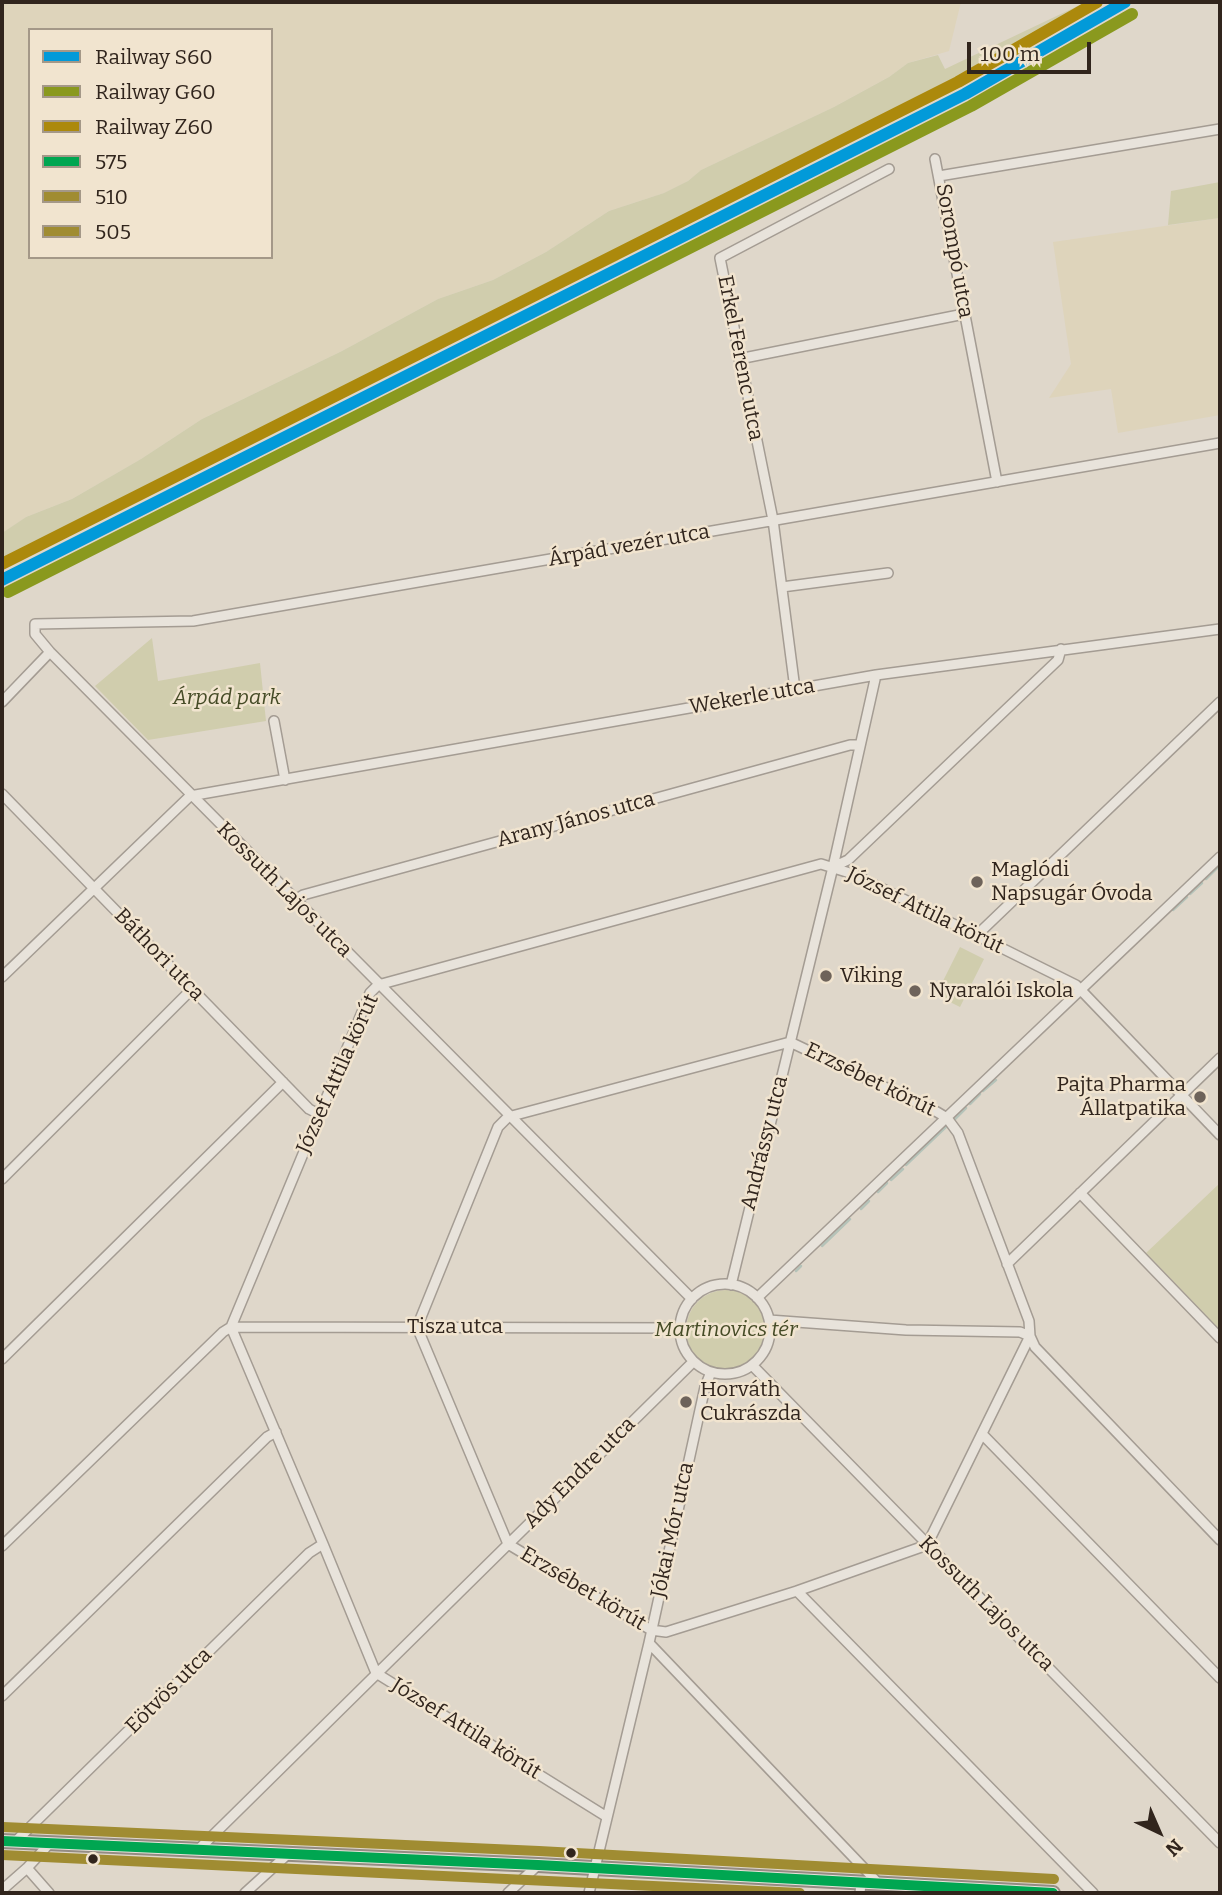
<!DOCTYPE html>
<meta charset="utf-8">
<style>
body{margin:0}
#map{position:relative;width:1222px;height:1895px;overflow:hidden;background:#dfd7ca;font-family:Bitter,serif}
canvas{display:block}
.frame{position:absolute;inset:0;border:4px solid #31251d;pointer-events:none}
.legend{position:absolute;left:28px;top:28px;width:245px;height:231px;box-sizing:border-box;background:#f1e4cf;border:2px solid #a49888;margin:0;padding:9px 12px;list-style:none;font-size:21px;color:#31251d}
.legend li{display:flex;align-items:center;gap:14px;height:35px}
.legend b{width:35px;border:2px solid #a49888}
.north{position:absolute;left:1124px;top:1797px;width:70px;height:70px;-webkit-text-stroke:5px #f1e4cf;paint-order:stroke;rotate:136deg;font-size:19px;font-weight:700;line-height:28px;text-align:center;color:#31251d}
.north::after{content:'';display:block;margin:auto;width:24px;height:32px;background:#31251d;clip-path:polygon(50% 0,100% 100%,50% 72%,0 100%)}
.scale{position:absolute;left:967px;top:42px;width:124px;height:32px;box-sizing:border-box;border:4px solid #31251d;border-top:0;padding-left:9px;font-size:21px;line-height:24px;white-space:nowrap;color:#31251d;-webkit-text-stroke:5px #f1e4cf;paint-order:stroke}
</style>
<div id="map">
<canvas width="1222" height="1895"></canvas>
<div class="frame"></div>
<ul class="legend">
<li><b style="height:9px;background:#029ad9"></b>Railway S60</li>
<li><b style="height:9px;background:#8a991e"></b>Railway G60</li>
<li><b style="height:9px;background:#ac890c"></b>Railway Z60</li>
<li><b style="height:9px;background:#00a651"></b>575</li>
<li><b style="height:9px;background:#a08c32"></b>510</li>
<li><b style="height:9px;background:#a08c32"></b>505</li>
</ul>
<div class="north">N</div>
<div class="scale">100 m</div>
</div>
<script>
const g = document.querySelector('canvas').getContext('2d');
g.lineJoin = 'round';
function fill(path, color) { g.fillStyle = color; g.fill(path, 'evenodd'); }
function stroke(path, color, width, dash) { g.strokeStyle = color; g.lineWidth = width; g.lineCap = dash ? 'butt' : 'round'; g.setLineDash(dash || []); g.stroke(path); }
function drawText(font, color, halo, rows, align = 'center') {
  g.font = font + ' Bitter,serif'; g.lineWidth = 5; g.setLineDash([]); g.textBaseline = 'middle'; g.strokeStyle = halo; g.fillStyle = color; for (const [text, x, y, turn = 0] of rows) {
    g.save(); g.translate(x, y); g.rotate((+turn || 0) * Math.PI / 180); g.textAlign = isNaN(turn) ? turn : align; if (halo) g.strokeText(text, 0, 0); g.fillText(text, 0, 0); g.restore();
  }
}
fill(new Path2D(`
 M2 2H961L949 51 908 63 889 77 834 107 701 170 688 181 664 193 609 211 546 252 493 280 438 299 342 351 202 419 141 459 72 499 26 517 2 533ZM30 30H271V257H30Z
 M1220 218V415L1118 433 1111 389 1049 398 1071 364 1053 242Z`), '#ded4bb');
fill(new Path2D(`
 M1086 2H1104L951 92 692 222H680L676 230 651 234 617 261 573 282 551 288 544 296 412 363 384 368V377L354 386 343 398 299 419 283 421 106 511 94 512 93 518 22 554 2 561V533L26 517 72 499 141 459 202 419 342 351 438 299 493 280 546 252 609 211 664 193 688 181 701 170 834 107 889 77 908 63 938 55 945 69Z
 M1220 182V218L1168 225 1171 191Z
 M152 638 158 681 260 663 266 721 148 740 95 686Z
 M960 947 984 959 960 1007 936 995Z
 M1220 1183V1330L1146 1253Z
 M686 1330a40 40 0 1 1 80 0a40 40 0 1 1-80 0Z`), '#d0cdad');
stroke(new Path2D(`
 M1206 879 1220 865
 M1190 894 1202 883
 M1173 910 1187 897
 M983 1091 996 1080
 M970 1104 980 1094
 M955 1119 966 1108
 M906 1165 948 1125
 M891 1180 903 1169
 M878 1192 887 1183
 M861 1209 869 1201
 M822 1246 850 1219
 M796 1271 801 1266`), '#b5c3b9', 2.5);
const minor = new Path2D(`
 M935 159 997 482
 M939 176 1220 129
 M739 359 964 314
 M782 587 888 573
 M795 689 773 520 720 258 889 169
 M2 702 50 652
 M274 721 285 780
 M2 794 309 1109 319 1114
 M833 867 848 860 1058 660 1061 649
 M295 900 303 895 850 745H859
 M977 935 1220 702
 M2 977 190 796 876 675 1220 629
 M790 1042 937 1112 947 1118 958 1133 1029 1321 1030 1336 927 1545 797 1591 666 1632 651 1630 508 1544 417 1327 498 1127 508 1117Z
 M2 1179 192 989
 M1080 1193 1220 1338
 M1007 1264 1220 1058
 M680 1329a45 45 0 1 1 90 0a45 45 0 1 1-90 0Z
 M731 1285 833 867 876 675
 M757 1298 1220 857
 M692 1299 50 652 35 634V624L193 621 1220 443
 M769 1320 906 1330 1020 1332 1030 1336 1035 1347 1220 1540
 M2 1359 283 1082
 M752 1365 1220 1843
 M983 1435 1220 1678
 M2 1546 223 1332 231 1327 680 1328
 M797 1591 1093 1893
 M649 1643 879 1884
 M2 1696 267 1437 276 1432
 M607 1817 376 1673 323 1544 231 1327 370 993 378 985 821 864 853 874 1076 985 1220 1135
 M16 1841 309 1553 323 1544
 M198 1850 693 1362
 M27 1868 49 1893
 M2 1890 27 1868 50 1843
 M245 1893 288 1854
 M508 1893 538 1865
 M589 1893 649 1643 705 1387 711 1372
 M860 1893 861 1883`);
const secondary = new Path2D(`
 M2 1841 538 1865 1053 1893`);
stroke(minor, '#a49c93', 12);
stroke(secondary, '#948c83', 16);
stroke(minor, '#e8e3db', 9);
stroke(secondary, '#e8e3db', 12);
stroke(new Path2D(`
 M2 1841 538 1865 1053 1893`), '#00a651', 10);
stroke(new Path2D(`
 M2 1855 800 1893`), '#a08c32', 10);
stroke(new Path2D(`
 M3 1827 539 1851 1054 1879`), '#a08c32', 10);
stroke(new Path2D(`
 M2 580 965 94 1125 2`), '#029ad9', 12);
stroke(new Path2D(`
 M8 592 971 106 1132 14`), '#8a991e', 12);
stroke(new Path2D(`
 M2 564 958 82 1097 2`), '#ac890c', 12);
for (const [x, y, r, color] of [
 [977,882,7,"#6e635a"],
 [826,976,7,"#6e635a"],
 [915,991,7,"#6e635a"],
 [1200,1097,7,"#6e635a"],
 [686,1402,7,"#6e635a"],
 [571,1853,6,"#31251d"],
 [93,1859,6,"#31251d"]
]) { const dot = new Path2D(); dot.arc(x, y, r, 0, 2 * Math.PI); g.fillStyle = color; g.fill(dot); stroke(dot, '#f1e4cf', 2.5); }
drawText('21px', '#31251d', '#f1e4cf', [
 ["Sorompó utca",954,251,80],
 ["Erkel Ferenc utca",740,358,79],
 ["Árpád vezér utca",629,546,-10],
 ["Wekerle utca",752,697,-10],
 ["Arany János utca",576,820,-15],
 ["Kossuth Lajos utca",284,890,45],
 ["József Attila körút",925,911,26],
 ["Báthori utca",159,955,46],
 ["József Attila körút",338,1074,-66],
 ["Erzsébet körút",870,1080,26],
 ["Andrássy utca",765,1143,-76],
 ["Tisza utca",455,1327],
 ["Ady Endre utca",580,1473,-45],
 ["Jókai Mór utca",673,1530,-78],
 ["Erzsébet körút",583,1589,31],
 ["Kossuth Lajos utca",986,1604,45],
 ["Eötvös utca",169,1691,-45],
 ["József Attila körút",466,1729,32]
]);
drawText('italic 21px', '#454b26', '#f1e4cf', [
 ["Árpád park",227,698],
 ["Martinovics tér",726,1330]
]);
drawText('21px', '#31251d', '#f1e4cf', [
 ["Maglódi",991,870],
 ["Napsugár Óvoda",991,894],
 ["Viking",840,976],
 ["Nyaralói Iskola",929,991],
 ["Pajta Pharma",1186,1085,"right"],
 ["Állatpatika",1186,1109,"right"],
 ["Horváth",700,1390],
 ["Cukrászda",700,1414]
], 'left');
</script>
